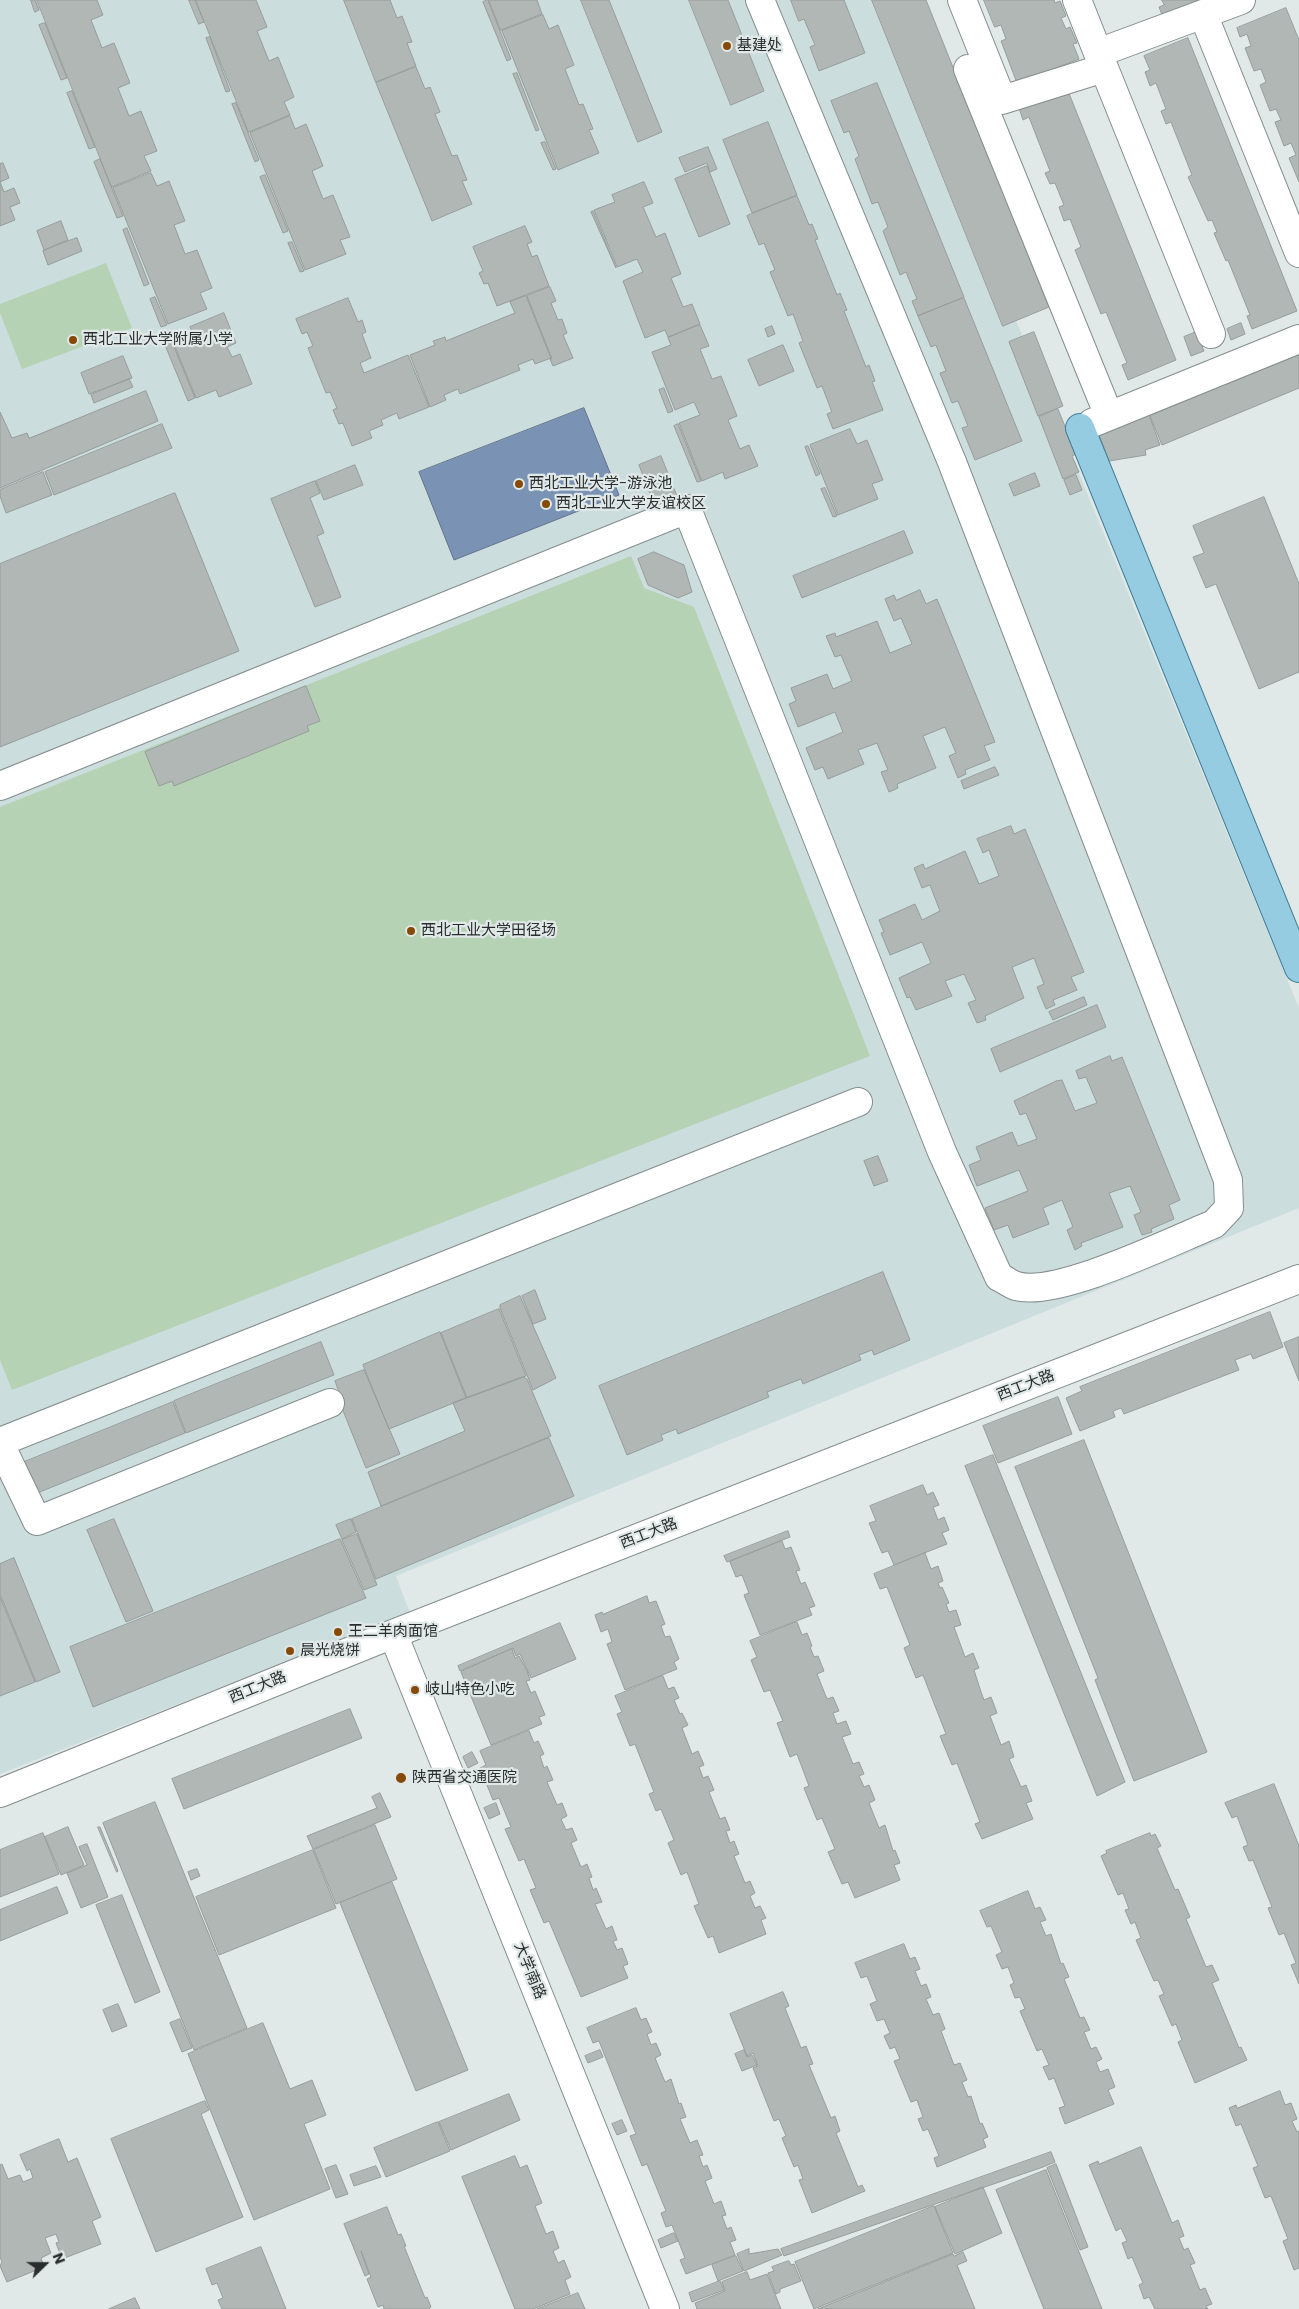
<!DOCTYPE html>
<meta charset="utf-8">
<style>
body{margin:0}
#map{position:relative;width:1299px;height:2309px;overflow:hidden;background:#e0e8e8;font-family:Poppins,sans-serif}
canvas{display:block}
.north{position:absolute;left:20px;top:2239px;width:50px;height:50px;-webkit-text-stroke:4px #e0e8e8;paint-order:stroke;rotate:68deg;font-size:14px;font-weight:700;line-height:20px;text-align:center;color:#2a2d2d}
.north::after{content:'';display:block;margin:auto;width:18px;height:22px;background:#2a2d2d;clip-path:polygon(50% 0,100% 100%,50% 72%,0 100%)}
</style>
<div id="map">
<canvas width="1299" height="2309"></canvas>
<div class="north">N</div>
</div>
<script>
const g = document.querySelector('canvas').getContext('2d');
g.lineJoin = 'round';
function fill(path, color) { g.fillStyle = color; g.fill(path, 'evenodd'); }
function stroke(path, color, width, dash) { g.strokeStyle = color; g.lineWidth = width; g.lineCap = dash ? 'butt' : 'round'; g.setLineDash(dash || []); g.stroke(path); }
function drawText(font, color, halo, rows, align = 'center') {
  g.font = font + ' Poppins,"Noto Sans SC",sans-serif'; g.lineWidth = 4.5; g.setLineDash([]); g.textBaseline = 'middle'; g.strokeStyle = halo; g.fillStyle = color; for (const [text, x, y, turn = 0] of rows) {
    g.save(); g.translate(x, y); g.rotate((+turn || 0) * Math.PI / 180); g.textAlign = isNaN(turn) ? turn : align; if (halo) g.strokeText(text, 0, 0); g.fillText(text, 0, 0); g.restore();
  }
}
fill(new Path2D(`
 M0 0H884L1299 1008V1208L396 1576 410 1613 0 1774Z`), '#ccddde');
fill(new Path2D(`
 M106 263 132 328 22 369 0 313V304Z
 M631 556 644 588 694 607 870 1056 12 1390 0 1360V807Z`), '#b5d2b4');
const water = new Path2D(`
 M584 408 619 495 454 560 419 472Z`);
fill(water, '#7a92b3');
stroke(water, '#62748b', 1);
const building = new Path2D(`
 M31 0H35L39 10 35 12Z
 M37 0H97L103 15 91 20 102 48 114 43 130 83 118 88 129 116 141 111 157 151 144 156 151 171 112 187Z
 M189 0H195L204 22 199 24Z
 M196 0H256L267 27 257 31 269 61 278 57 294 97 284 102 290 115 249 132Z
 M344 0H390L397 18 402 16 412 42 407 43 416 66 376 82Z
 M488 0 511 59 507 61 483 2Z
 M489 0H537L542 14 501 30Z
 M581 0H609L662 132 638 142Z
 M689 0H728L764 91 731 105Z
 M791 0H844L865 53 819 71 810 47 815 45 804 19 799 21Z
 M872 0H926L1049 307 1003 326Z
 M984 0H1054L1055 3 1060 1 1066 16 1061 18 1066 29 1070 27 1077 43 1073 44 1079 59 1017 83 1001 41 1006 39 1001 25 995 27Z
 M1162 0H1215L1164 20 1159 7 1164 5Z
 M1286 8 1299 40V182L1289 158 1296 155 1291 143 1284 146 1275 122 1281 120 1276 109 1270 111 1260 85 1266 82 1261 69 1254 71 1245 48 1251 46 1247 34 1240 37 1237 28Z
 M543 15 549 29 558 25 574 65 565 69 579 105 583 104 593 129 589 130 599 153 558 170 502 31Z
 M45 23 67 78 61 80 39 25Z
 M210 37 230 91 226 92 206 38Z
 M1188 38 1297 311 1252 329 1247 316 1250 315 1228 260 1226 261 1214 233 1217 232 1212 220 1208 221 1188 177 1192 175 1171 122 1166 124 1161 111 1166 109 1156 83 1150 86 1145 72 1150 70 1144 56Z
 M416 67 425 89 430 87 440 112 435 114 452 156 457 155 467 180 462 181 472 204 432 221 376 83Z
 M517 73 539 130 536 131 513 74Z
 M877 83 964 297 918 316 912 301 917 299 906 272 900 275 883 231 888 227 878 202 872 204 855 159 859 156 849 131 844 133 831 101Z
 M1066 86 1176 360 1128 380 1122 365 1127 363 1106 312 1101 314 1075 250 1081 247 1070 219 1064 221 1059 207 1064 205 1055 183 1050 184 1045 173 1050 171 1029 117 1023 120 1018 105Z
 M72 91 95 147 89 149 67 93Z
 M236 103 259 160 255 162 232 104Z
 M290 116 295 129 306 124 323 166 312 171 323 199 333 195 350 237 340 240 346 254 305 270 250 133Z
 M768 122 797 195 752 213 723 140Z
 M545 142 556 169 553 170 541 143Z
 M708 147 717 169 710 172 707 163 685 172 679 158Z
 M100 159 123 216 117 218 94 162Z
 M3 163 9 178 0 182 4 192 14 188 20 203 10 207 15 220 0 226V164Z
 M707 166 730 224 699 237 675 179Z
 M151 173 157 186 169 181 185 221 174 225 185 254 197 250 212 288 200 293 207 309 168 324 113 188Z
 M265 175 288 231 283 233 260 177Z
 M644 182 653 203 643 207 656 237 665 233 681 274 671 278 683 307 692 304 700 324 668 337 665 330 645 338 623 281 643 272 637 259 617 267 594 210 615 202 612 195Z
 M797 196 809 225 812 224 818 239 815 240 837 295 840 293 847 310 844 311 866 367 869 365 875 381 872 382 883 410 833 429 827 414 832 412 822 386 817 388 799 343 803 341 793 314 788 316 770 272 775 270 764 243 759 245 747 216Z
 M593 211 616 268 591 212Z
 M61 221 68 240 44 250 37 231Z
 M525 226 532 242 527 244 532 257 537 255 549 286 497 306 488 283 484 284 479 273 483 271 473 247Z
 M127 228 149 284 144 286 123 230Z
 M77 238 82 251 48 265 43 251Z
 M292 242 304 271 300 272 288 243Z
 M550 287 556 301 551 303 558 320 562 319 567 333 563 335 573 358 553 366 550 359H552L527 296Z
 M526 296 551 358 535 364 533 359 518 365 520 370 460 394 458 389 444 395 446 400 430 407 410 355 435 345 433 341 445 337 446 341 515 313 510 302Z
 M155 297 167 325 161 327 150 299Z
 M348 298 358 322 362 320 366 332 362 334 371 358 360 363 364 373 408 355 429 407 399 419 397 413 381 420 383 425 369 431 372 438 352 446 343 423 339 424 333 410 337 408 330 392 326 393 308 348 313 346 307 332 302 334 296 319Z
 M964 298 1022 441 975 460 962 428 968 426 958 401 952 403 940 373 946 371 936 345 931 347 918 316Z
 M224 313 236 343 227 347 232 357 240 354 252 384 219 397 216 390 196 398 173 342 193 334 190 327Z
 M1241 323 1245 334 1231 340 1227 329Z
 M700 325 709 346 700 349 712 379 721 376 737 416 728 420 740 449 749 445 758 466 725 479 723 472 702 481 679 423 700 415 694 402 675 410 652 352 671 345 668 338Z
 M772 326 775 334 768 337 765 329Z
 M1034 332 1063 406 1038 416 1009 342Z
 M1196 332 1204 351 1191 356 1184 337Z
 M172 342 195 398 188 401 165 345Z
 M783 345 794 371 759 386 748 360Z
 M1299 354V388L1162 445 1150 416Z
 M123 356 132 378 89 394 81 373Z
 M129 379 133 387 94 403 91 395Z
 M664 388 673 411 668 413 659 390Z
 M146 391 158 421 0 488V412L12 438 27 433 29 438Z
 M1058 409 1076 454 1072 456 1079 472 1063 479 1039 417Z
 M1148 412 1160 445 1145 450 1146 455 1109 461 1099 434Z
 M162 424 172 448 54 495 45 472Z
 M678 424 701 481 697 482 674 426Z
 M850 429 857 444 867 440 883 480 872 484 878 499 838 515 810 445Z
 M808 446 820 474 816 476 805 447Z
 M661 456 679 501 656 510 639 465Z
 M355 465 363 485 324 500 316 481Z
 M43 472 52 495 6 513 0 496V490Z
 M1035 473 1040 486 1014 496 1009 484Z
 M1076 475 1082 490 1070 495 1064 480Z
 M315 481 320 493 310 498 324 533 317 536 341 597 315 607 271 499Z
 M825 488 837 516 833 517 821 489Z
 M175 493 239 651 0 747V564Z
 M1264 497 1299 584V672L1259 689 1216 584 1206 588 1193 557 1204 553 1193 526Z
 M904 531 913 553 802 598 793 576Z
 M654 552 684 565 692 592 678 598 648 585 638 559Z
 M920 590 926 604 937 599 995 742 984 746 990 760 965 770 966 774 958 778 949 756 956 753 945 727 923 736 936 768 897 784 898 788 889 792 881 772 888 770 877 743 858 750 864 764 828 779 823 767 815 770 806 748 843 732 835 712 798 727 789 704 796 701 791 688 827 674 833 689 852 681 841 655 835 657 826 636 835 633 836 637 877 621 890 653 912 644 901 618 894 621 885 599 894 595 896 600Z
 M306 686 320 721 307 726 309 731 174 786 172 781 159 786 145 752Z
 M995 767 999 775 964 789 961 781Z
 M1011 826 1014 834 1025 829 1084 972 1071 977 1077 990 1053 1000 1055 1005 1046 1009 1037 987 1044 984 1034 958 1012 967 1024 998 985 1016 986 1020 977 1023 968 1003 976 1000 964 974 945 981 952 996 916 1010 910 997 907 998 899 978 931 963 922 942 890 955 881 933 884 932 879 920 915 904 922 920 940 911 930 885 922 888 914 868 923 864 925 869 965 851 979 884 999 876 989 850 983 853 977 839Z
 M1084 997 1087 1005 1053 1020 1049 1012Z
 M1097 1005 1106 1027 1000 1072 991 1049Z
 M1110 1056 1112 1061 1122 1057 1180 1200 1169 1205 1174 1219 1151 1229 1152 1232 1142 1235 1134 1215 1141 1212 1130 1186 1109 1193 1123 1227 1081 1243 1082 1246 1075 1250 1067 1230 1073 1227 1062 1200 1043 1208 1049 1224 1013 1238 1008 1225 994 1230 985 1208 1028 1191 1019 1170 977 1186 969 1165 981 1160 976 1147 1012 1132 1018 1146 1037 1139 1026 1113 1020 1115 1014 1101 1056 1081 1062 1080 1075 1111 1097 1103 1086 1077 1079 1079 1076 1071Z
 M878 1156 888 1181 874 1186 864 1161Z
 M883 1272 910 1340 874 1355 872 1350 859 1355 861 1360 803 1384 801 1379 767 1392 769 1397 678 1434 676 1429 661 1435 663 1440 627 1455 599 1386Z
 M535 1290 546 1319 533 1324 522 1296Z
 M520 1296 556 1378 533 1390 500 1308V1305Z
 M499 1309 526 1376 467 1398 441 1333Z
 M1270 1312 1283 1347 1253 1359 1251 1354 1235 1360 1239 1370 1124 1414 1121 1408 1113 1411 1115 1417 1080 1431 1066 1398 1082 1391 1080 1387Z
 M440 1332 466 1398 389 1429 363 1365Z
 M1299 1337V1381L1284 1343Z
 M321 1342 334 1375 186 1433 174 1401Z
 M364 1370 400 1454 366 1468 336 1393 339 1392 335 1381Z
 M523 1377 527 1379 551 1436 381 1506 368 1472 465 1431 453 1403Z
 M1058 1397 1072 1434 998 1463 983 1426Z
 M173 1402 185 1433 25 1498 12 1467Z
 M549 1438 574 1496 376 1579 352 1519Z
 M1084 1440 1207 1752 1134 1781 1095 1680 1098 1678 1015 1467Z
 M993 1455 1125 1782 1097 1796 965 1466Z
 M923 1485 927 1495 933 1492 939 1505 933 1507 938 1520 944 1517 949 1530 942 1533 947 1544 894 1565 888 1551 882 1553 869 1523 876 1521 870 1506Z
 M114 1519 153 1611 126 1622 87 1530Z
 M351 1519 356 1532 342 1539 336 1525Z
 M788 1531 790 1537 727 1562 724 1556Z
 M357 1534 377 1585 364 1590 342 1540Z
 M340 1539 366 1598 93 1707 70 1647Z
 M782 1541 785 1549 791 1547 800 1570 796 1571 801 1584 805 1582 815 1606 809 1608 812 1615 760 1635 744 1595 749 1593 742 1575 736 1577 730 1562Z
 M925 1553 931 1569 938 1566 943 1581 938 1583 940 1588 942 1587 949 1603 946 1604 949 1612 956 1610 961 1625 954 1627 965 1657 973 1653 979 1668 974 1670 981 1692 984 1700 991 1697 997 1713 990 1716 1001 1745 1009 1741 1014 1757 1009 1759 1021 1787 1026 1785 1032 1801 1026 1803 1033 1819 982 1839 975 1824 980 1822 957 1763 952 1765 940 1736 946 1734 923 1675 916 1678 904 1648 910 1645 887 1587 880 1589 874 1574Z
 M14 1558 60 1672 36 1682 0 1594V1564Z
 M647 1596 649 1603 656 1601 665 1624 661 1626 665 1637 670 1636 679 1659 674 1662 677 1669 625 1690 607 1644 612 1642 608 1629 601 1632 595 1615 602 1612 603 1614Z
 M0 1597 35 1682 0 1696Z
 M797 1622 802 1635 807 1633 812 1646 810 1647 814 1657 818 1656 824 1671 817 1674 827 1699 833 1697 839 1711 833 1713 837 1724 846 1721 851 1734 842 1737 853 1764 859 1762 864 1774 859 1776 864 1787 869 1785 875 1800 869 1803 879 1828 885 1825 893 1851 895 1850 900 1863 894 1865 900 1880 855 1898 848 1882 842 1884 828 1852 835 1849 822 1818 817 1820 804 1788 809 1786 797 1754 790 1757 777 1723 783 1721 770 1690 764 1692 751 1660 757 1657 750 1641Z
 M560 1623 576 1659 531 1678 520 1654 516 1656 513 1648 460 1671 458 1666Z
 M512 1649 515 1658 519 1656 527 1671 530 1680 526 1681 531 1693 535 1691 545 1715 539 1717 542 1724 491 1745 461 1672Z
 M663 1676 668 1689 674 1687 679 1698 674 1700 680 1714 682 1713 688 1725 682 1728 692 1754 698 1751 704 1765 699 1767 703 1778 708 1776 714 1790 709 1792 720 1819 725 1817 730 1830 726 1831 730 1843 734 1841 739 1854 734 1856 745 1883 750 1881 755 1893 750 1896 755 1908 760 1906 766 1918 761 1920 766 1934 719 1953 713 1936 708 1938 694 1906 699 1904 687 1872 681 1875 668 1843 674 1840 661 1809 656 1811 649 1794 654 1792 635 1744 630 1746 617 1714 622 1712 615 1696Z
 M350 1709 362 1738 184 1809 172 1779Z
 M529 1731 534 1743 538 1741 544 1754 540 1756 544 1768 547 1766 553 1780 547 1782 557 1805 562 1803 567 1816 561 1819 566 1830 572 1828 577 1840 571 1843 581 1867 587 1864 592 1877 589 1878 593 1890 596 1888 602 1902 595 1904 606 1929 612 1926 617 1940 613 1941 617 1950 622 1948 628 1964 623 1966 628 1978 581 1997 549 1921 544 1923 530 1890 536 1888 524 1859 519 1861 505 1829 511 1827 499 1798 493 1800 480 1768 486 1765 480 1751Z
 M472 1752 478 1763 468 1768 463 1757Z
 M1274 1784 1299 1846V1984L1291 1965 1296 1963 1284 1933 1279 1935 1268 1908 1272 1907 1253 1860 1249 1861 1243 1847 1248 1845 1237 1816 1232 1818 1225 1803Z
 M380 1793 391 1817 313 1849 307 1836 377 1808 372 1797Z
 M155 1802 247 2028 194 2050 103 1823Z
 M496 1803 500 1814 489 1819 484 1808Z
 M375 1825 397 1879 336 1904 314 1850Z
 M68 1827 84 1865 61 1875 45 1837Z
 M98 1827H100L118 1871 117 1872Z
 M43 1833 59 1874 0 1897V1850Z
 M1150 1833 1151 1836 1155 1834 1161 1846 1157 1848 1175 1890 1178 1889 1190 1917 1186 1919 1206 1967 1212 1965 1219 1980 1212 1983 1239 2048 1241 2047 1247 2060 1195 2083 1178 2042 1182 2040 1176 2024 1172 2026 1159 1996 1164 1994 1158 1980 1154 1981 1136 1940 1141 1938 1135 1922 1131 1924 1125 1910 1129 1909 1123 1893 1118 1895 1101 1856 1107 1853 1106 1851Z
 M87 1844 108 1897 81 1908 67 1873 87 1865 79 1847Z
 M313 1850 336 1908 219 1955 196 1897Z
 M197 1869 200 1876 191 1880 188 1872Z
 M392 1882 468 2070 416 2091 340 1903Z
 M57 1887 68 1913 0 1941V1910Z
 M1028 1891 1035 1909 1040 1907 1046 1920 1040 1922 1046 1936 1051 1934 1061 1964 1063 1963 1069 1977 1064 1979 1080 2018 1084 2017 1090 2030 1084 2032 1091 2049 1096 2047 1102 2059 1096 2062 1100 2072 1108 2069 1115 2087 1108 2090 1114 2104 1065 2124 1059 2108 1065 2106 1054 2078 1049 2080 1043 2067 1049 2065 1042 2049 1037 2051 1020 2011 1025 2009 1020 1997 1015 1998 1010 1985 1014 1983 1008 1967 1002 1969 996 1955 1002 1952 991 1926 987 1927 980 1911Z
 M122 1895 160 1992 135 2003 96 1905Z
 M904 1944 910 1959 915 1957 920 1969 915 1971 921 1986 926 1984 931 1997 926 1999 933 2015 939 2013 945 2029 941 2031 954 2065 960 2063 967 2080 962 2082 968 2097 971 2096 980 2124 982 2123 988 2137 983 2139 986 2147 937 2167 934 2158 939 2156 928 2129 923 2131 918 2119 923 2117 917 2100 911 2102 894 2061 900 2059 895 2047 890 2049 884 2036 890 2033 884 2019 877 2021 870 2004 877 2001 867 1976 861 1978 855 1963Z
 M783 1992 789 2006 785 2008 801 2048 806 2046 813 2064 809 2065 831 2118 835 2116 840 2131 836 2133 858 2187 862 2185 865 2191 812 2213 799 2180 803 2179 798 2165 794 2167 782 2138 786 2136 779 2119 774 2121 753 2068 758 2066 753 2053 747 2056 730 2014Z
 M118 2004 127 2026 112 2032 103 2010Z
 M636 2008 641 2020 646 2018 652 2032 647 2034 651 2045 656 2043 661 2055 655 2058 665 2082 671 2079 679 2104 681 2103 686 2117 680 2119 690 2143 697 2140 703 2155 699 2156 703 2167 707 2165 712 2178 705 2181 714 2204 721 2201 726 2215 722 2216 727 2229 731 2227 736 2240 730 2242 735 2255 686 2274 680 2260 685 2258 672 2225 666 2227 661 2213 666 2211 647 2164 642 2166 630 2136 636 2134 599 2041 593 2043 587 2028Z
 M180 2019 192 2048 182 2052 170 2023Z
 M263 2023 290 2089 312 2080 326 2115 304 2124 330 2189 254 2220 188 2054Z
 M600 2050 603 2057 588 2063 585 2056Z
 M744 2050 747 2057 752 2055 757 2065 742 2071 735 2054Z
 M1280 2091 1285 2105 1291 2103 1297 2119 1292 2121 1297 2132 1299 2131V2268L1294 2270 1283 2241 1288 2239 1271 2196 1265 2198 1253 2168 1258 2166 1241 2124 1236 2126 1229 2108 1236 2105 1237 2108Z
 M509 2094 520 2120 451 2150 439 2122Z
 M205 2101 209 2110 201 2114 243 2217 156 2252 111 2139Z
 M622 2120 627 2131 617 2135 612 2124Z
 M438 2122 450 2151 386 2177 374 2148Z
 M59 2139 68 2162 77 2158 101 2217 92 2221 101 2244 62 2259 56 2243 59 2242 56 2234 45 2238 51 2253 41 2258 44 2267 7 2282 0 2266 2 2262 0 2257V2165L2 2164 8 2179 20 2175 23 2182 33 2178 30 2169 27 2171 20 2155Z
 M1141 2147 1172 2223 1178 2220 1184 2236 1179 2238 1184 2250 1188 2248 1195 2263 1190 2265 1200 2290 1205 2288 1212 2304 1206 2306 1208 2309H1155L1149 2297 1144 2299 1139 2285 1143 2283 1132 2257 1128 2259 1122 2243 1127 2241 1121 2228 1116 2231 1089 2165 1098 2161 1099 2164Z
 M1051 2152 1055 2162 1043 2167 784 2256 781 2249Z
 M515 2156 520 2168 527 2165 542 2203 535 2206 546 2234 553 2231 559 2248 553 2251 558 2263 564 2260 571 2277 565 2280 570 2294 533 2309H515L462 2177Z
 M1056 2164 1088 2247 1080 2250 1047 2168Z
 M336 2165 348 2194 336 2198 325 2169Z
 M376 2166 381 2177 354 2186 350 2175Z
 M1046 2170 1102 2309H1044L996 2190Z
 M983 2187 1002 2233 955 2254 935 2207Z
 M934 2206 953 2253 814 2309 795 2262Z
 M387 2207 398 2235 401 2234 406 2246H404L425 2298 427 2297 431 2307 429 2309H384L383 2305 378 2307 367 2279 371 2277 361 2251 369 2274 365 2276 344 2224Z
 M674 2233 678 2241 661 2248 658 2240Z
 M261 2247 286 2309H222L218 2300 223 2298 217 2283 212 2285 206 2269Z
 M749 2249V2254L778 2249 782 2255 744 2271 737 2254Z
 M963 2252 967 2261 957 2265 975 2309H818L953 2254 954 2256Z
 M736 2256 743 2271 718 2281 712 2265Z
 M789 2261 791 2265 794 2264 801 2281 780 2289V2292L776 2294 768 2273 774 2271 772 2267Z
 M747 2272 750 2280 767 2274 781 2309H697L695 2303 725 2291 722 2282Z
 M720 2281 724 2290 692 2302 689 2293Z
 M578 2293 585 2309H537Z
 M135 2298 140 2309H109Z`);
fill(building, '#b0b7b4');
stroke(building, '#969d9b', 1);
const minor = new Path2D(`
 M962 0 1002 100 1104 68
 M1077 0 1098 53
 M1203 14 1299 253
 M968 69 1109 416
 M1211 334 1098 53 1241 0
 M1092 423 1299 339
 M0 786 687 509 942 1152 999 1277C1004 1279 1010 1284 1016 1286 1057 1298 1172 1241 1214 1224L1229 1208 1228 1180 952 462 760 0
 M0 1442 858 1102
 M0 1444 37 1521 330 1403
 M393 1634 665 2309
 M0 1793 393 1634 1299 1279`);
const major = new Path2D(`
 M1080 428 1299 968`);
stroke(minor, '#858d8d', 30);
stroke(major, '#427e96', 30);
stroke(minor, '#fff', 28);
stroke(major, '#95cce2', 28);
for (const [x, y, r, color] of [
 [727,46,5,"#864a05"],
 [73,340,5,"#864a05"],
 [519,484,5,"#864a05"],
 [546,504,5,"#864a05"],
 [411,931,5,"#864a05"],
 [338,1632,5,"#864a05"],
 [290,1651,5,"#864a05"],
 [415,1690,5,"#864a05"],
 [401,1778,6,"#864a05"]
]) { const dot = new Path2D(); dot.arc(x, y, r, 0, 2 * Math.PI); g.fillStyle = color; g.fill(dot); stroke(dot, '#e0e8e8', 2); }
drawText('15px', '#2a2d2d', '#e0e8e8', [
 ["基建处",737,46],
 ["西北工业大学附属小学",83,340],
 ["西北工业大学-游泳池",529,484],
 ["西北工业大学友谊校区",556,504],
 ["西北工业大学田径场",421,931],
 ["王二羊肉面馆",348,1632],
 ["晨光烧饼",300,1651],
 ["岐山特色小吃",425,1690],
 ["陕西省交通医院",412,1778]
], 'left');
drawText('15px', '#2a2d2d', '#e0e8e8', [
 ["西工大路",1026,1386,-21],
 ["西工大路",649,1534,-21],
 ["西工大路",258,1688,-22],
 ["大学南路",529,1971,68]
]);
</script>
